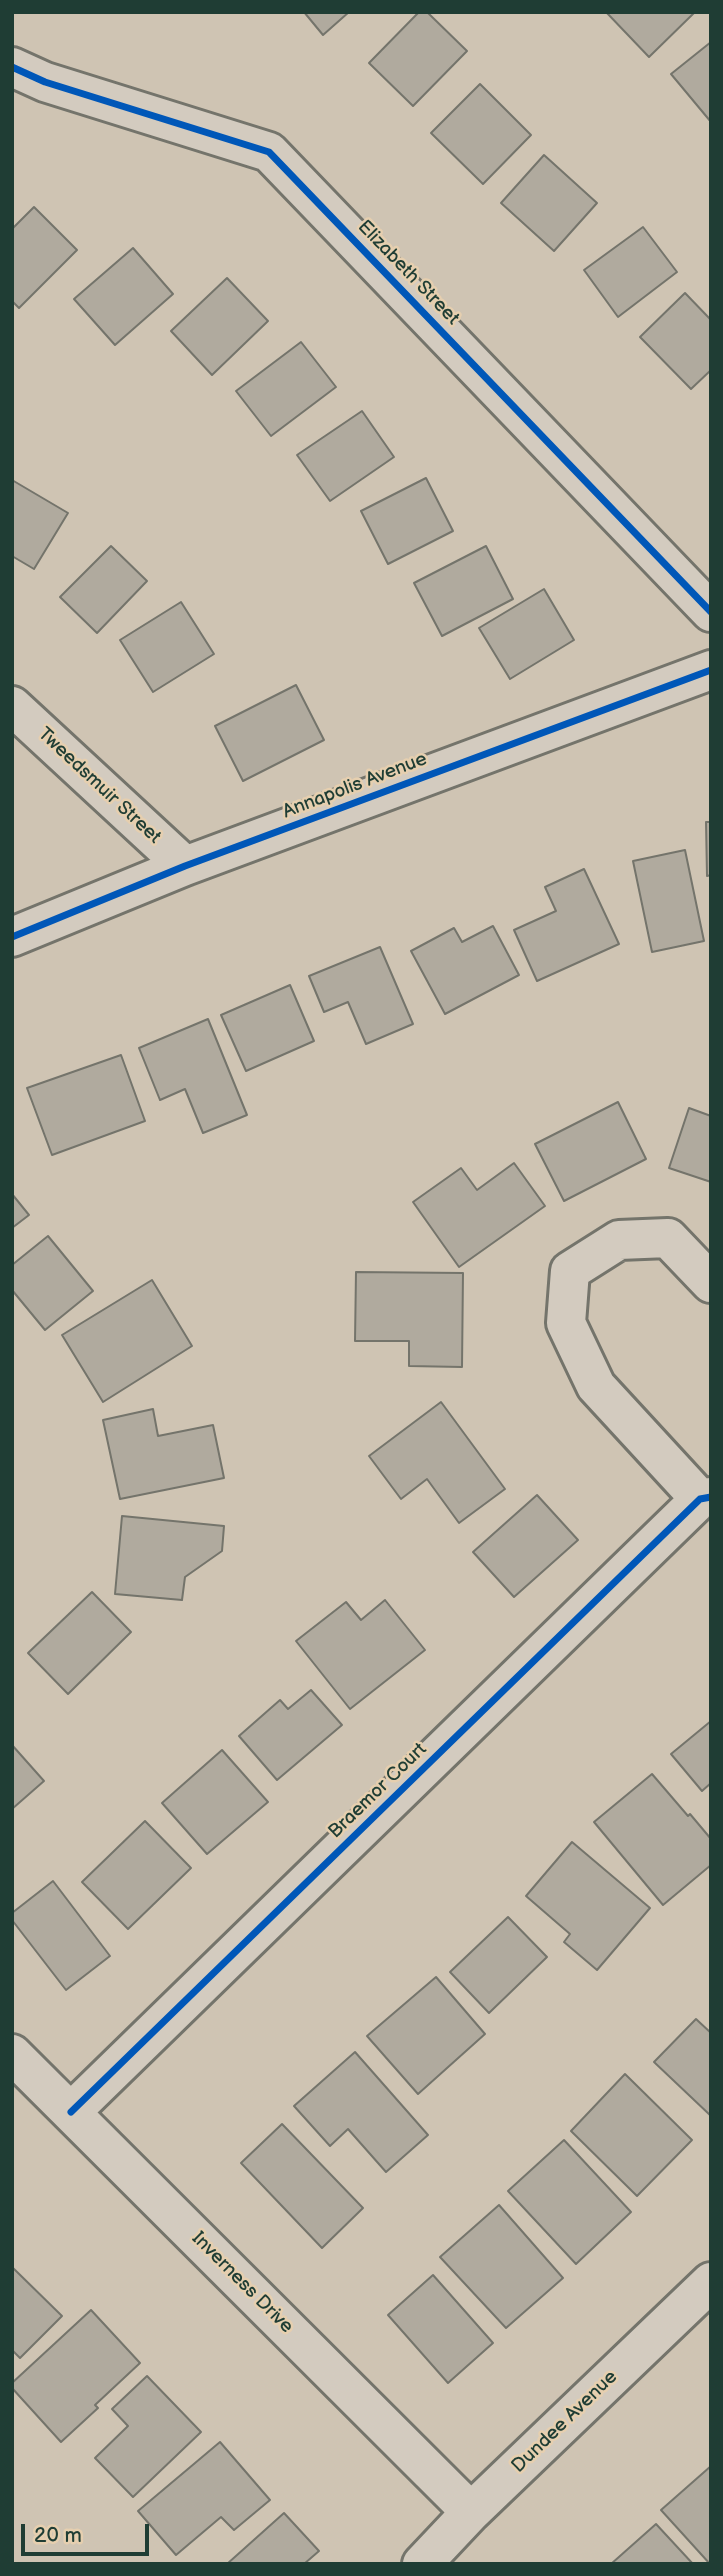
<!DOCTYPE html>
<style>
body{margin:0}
#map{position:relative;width:723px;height:2576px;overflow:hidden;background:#cfc4b3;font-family:"Balsamiq Sans",sans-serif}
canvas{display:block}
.frame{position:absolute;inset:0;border:14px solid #1f3d34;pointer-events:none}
.scale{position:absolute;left:21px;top:2524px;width:128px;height:32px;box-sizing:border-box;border:4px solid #1f3d34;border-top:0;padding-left:9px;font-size:21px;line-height:24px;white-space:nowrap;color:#1f3d34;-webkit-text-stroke:5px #e6cfaf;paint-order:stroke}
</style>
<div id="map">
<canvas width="723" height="2576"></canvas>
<div class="frame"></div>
<div class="scale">20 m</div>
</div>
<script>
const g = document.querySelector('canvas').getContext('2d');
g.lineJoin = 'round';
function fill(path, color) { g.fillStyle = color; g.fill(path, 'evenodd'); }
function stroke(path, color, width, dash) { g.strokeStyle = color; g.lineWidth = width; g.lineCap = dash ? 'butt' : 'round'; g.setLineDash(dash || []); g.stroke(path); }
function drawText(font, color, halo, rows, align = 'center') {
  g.font = font + ' "Balsamiq Sans",sans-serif'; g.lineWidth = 5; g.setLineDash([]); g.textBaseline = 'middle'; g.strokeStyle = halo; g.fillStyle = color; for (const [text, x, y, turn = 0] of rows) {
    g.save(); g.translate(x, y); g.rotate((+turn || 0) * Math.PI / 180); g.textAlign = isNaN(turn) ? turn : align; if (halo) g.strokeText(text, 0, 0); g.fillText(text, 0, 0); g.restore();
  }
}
const building = new Path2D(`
 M304 12H349L323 35Z
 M419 12H427L467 51 413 106 369 63Z
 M606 12H695L649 57Z
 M711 42V122L671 74Z
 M480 84 531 135 483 184 431 133Z
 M544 155 597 203 554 251 501 203Z
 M34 207 77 250 19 308 12 301V229Z
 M643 227 677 272 618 317 584 270Z
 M133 248 173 294 115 345 74 299Z
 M227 278 268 321 212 375 171 331Z
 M685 293 711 320V370L691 389 640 337Z
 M301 342 336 387 271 436 236 391Z
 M362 411 394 457 330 501 297 455Z
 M426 478 453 531 388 564 361 511Z
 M12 480 68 513 34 569 12 556Z
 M111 546 147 581 97 633 60 597Z
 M486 546 513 599 442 636 414 583Z
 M544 589 574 640 510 679 479 628Z
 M181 602 214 654 153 692 120 640Z
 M296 685 324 740 243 781 215 726Z
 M706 822H711V875L707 876Z
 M685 850 704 941 652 952 633 861Z
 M584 869 619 944 537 981 514 930 556 911 545 887Z
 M493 926 519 975 445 1014 411 951 454 928 462 942Z
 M380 947 413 1024 366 1044 348 1002 324 1012 309 976Z
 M290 985 314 1041 246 1071 221 1015Z
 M208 1019 247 1115 203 1133 185 1089 160 1100 139 1048Z
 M121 1055 145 1121 52 1155 27 1088Z
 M618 1102 646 1159 564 1201 535 1144Z
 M689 1108 711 1116V1182L669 1168Z
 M514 1163 545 1206 459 1267 413 1202 461 1168 477 1190Z
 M12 1194 29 1215 12 1228Z
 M48 1236 93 1291 45 1330 12 1290V1265Z
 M356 1272 463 1273 462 1367 409 1366V1341H355Z
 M152 1280 192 1346 103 1402 62 1335Z
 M441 1402 505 1489 459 1523 427 1479 401 1499 369 1456Z
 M153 1409 158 1436 213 1425 224 1478 120 1499 103 1420Z
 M537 1495 578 1540 514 1597 473 1552Z
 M122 1516 224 1526 222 1551 185 1577 182 1600 115 1594Z
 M92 1592 131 1632 68 1694 28 1653Z
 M385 1600 425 1650 350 1709 296 1641 346 1602 361 1620Z
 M311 1690 342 1725 277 1780 239 1736 280 1700 288 1709Z
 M711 1721V1783L702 1791 671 1754Z
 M12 1745 44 1781 12 1809Z
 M222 1750 268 1802 207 1854 162 1803Z
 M652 1774 688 1816 690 1814 711 1839V1865L663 1905 594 1822Z
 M145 1821 191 1868 128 1929 82 1882Z
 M572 1842 650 1908 597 1970 564 1942 570 1934 526 1896Z
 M53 1881 110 1956 66 1990 12 1920V1913Z
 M508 1917 547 1957 489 2013 450 1972Z
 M436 1977 485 2034 418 2094 367 2036Z
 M696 2019 711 2033V2116L654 2062Z
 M355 2052 428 2135 386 2172 348 2129 330 2146 294 2106Z
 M625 2074 692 2140 637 2196 571 2131Z
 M282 2124 363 2208 322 2248 241 2163Z
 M564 2140 631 2212 576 2264 508 2191Z
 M499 2205 563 2278 506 2328 440 2257Z
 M12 2267 62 2316 20 2358 12 2350Z
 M433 2275 493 2343 448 2383 388 2315Z
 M91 2310 140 2363 95 2405 98 2408 61 2442 12 2388V2383Z
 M147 2376 201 2432 133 2497 95 2458 128 2426 112 2409Z
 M220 2442 270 2500 234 2530 221 2517 176 2555 138 2511Z
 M711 2466V2564H710L661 2510Z
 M284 2513 319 2551 304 2564H227Z
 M656 2524 693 2564H611Z`);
fill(building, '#b0aa9e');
stroke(building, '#74746b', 2);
const minor = new Path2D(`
 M12 67 45 82 269 152 711 612
 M12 706 185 866
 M12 937 185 866 711 670
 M700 1499 596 1386 566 1323 570 1271 619 1240 668 1238 711 1283
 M12 2054 471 2512
 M71 2112 700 1499 711 1497
 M422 2564 471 2512 711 2282`);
stroke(minor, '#74746b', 44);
stroke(minor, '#d3cbbf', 38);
stroke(new Path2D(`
 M12 67 45 82 269 152 711 612
 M12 937 185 866 711 670
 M71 2112 700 1499 711 1497`), '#0057b8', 7);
drawText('19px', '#1f3d34', '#e6cfaf', [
 ["Elizabeth Street",408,273,46],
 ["Tweedsmuir Street",99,786,43],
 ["Annapolis Avenue",355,786,-21],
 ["Braemor Court",378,1791,-44],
 ["Inverness Drive",242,2283,45],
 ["Dundee Avenue",565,2422,-44]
]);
</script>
